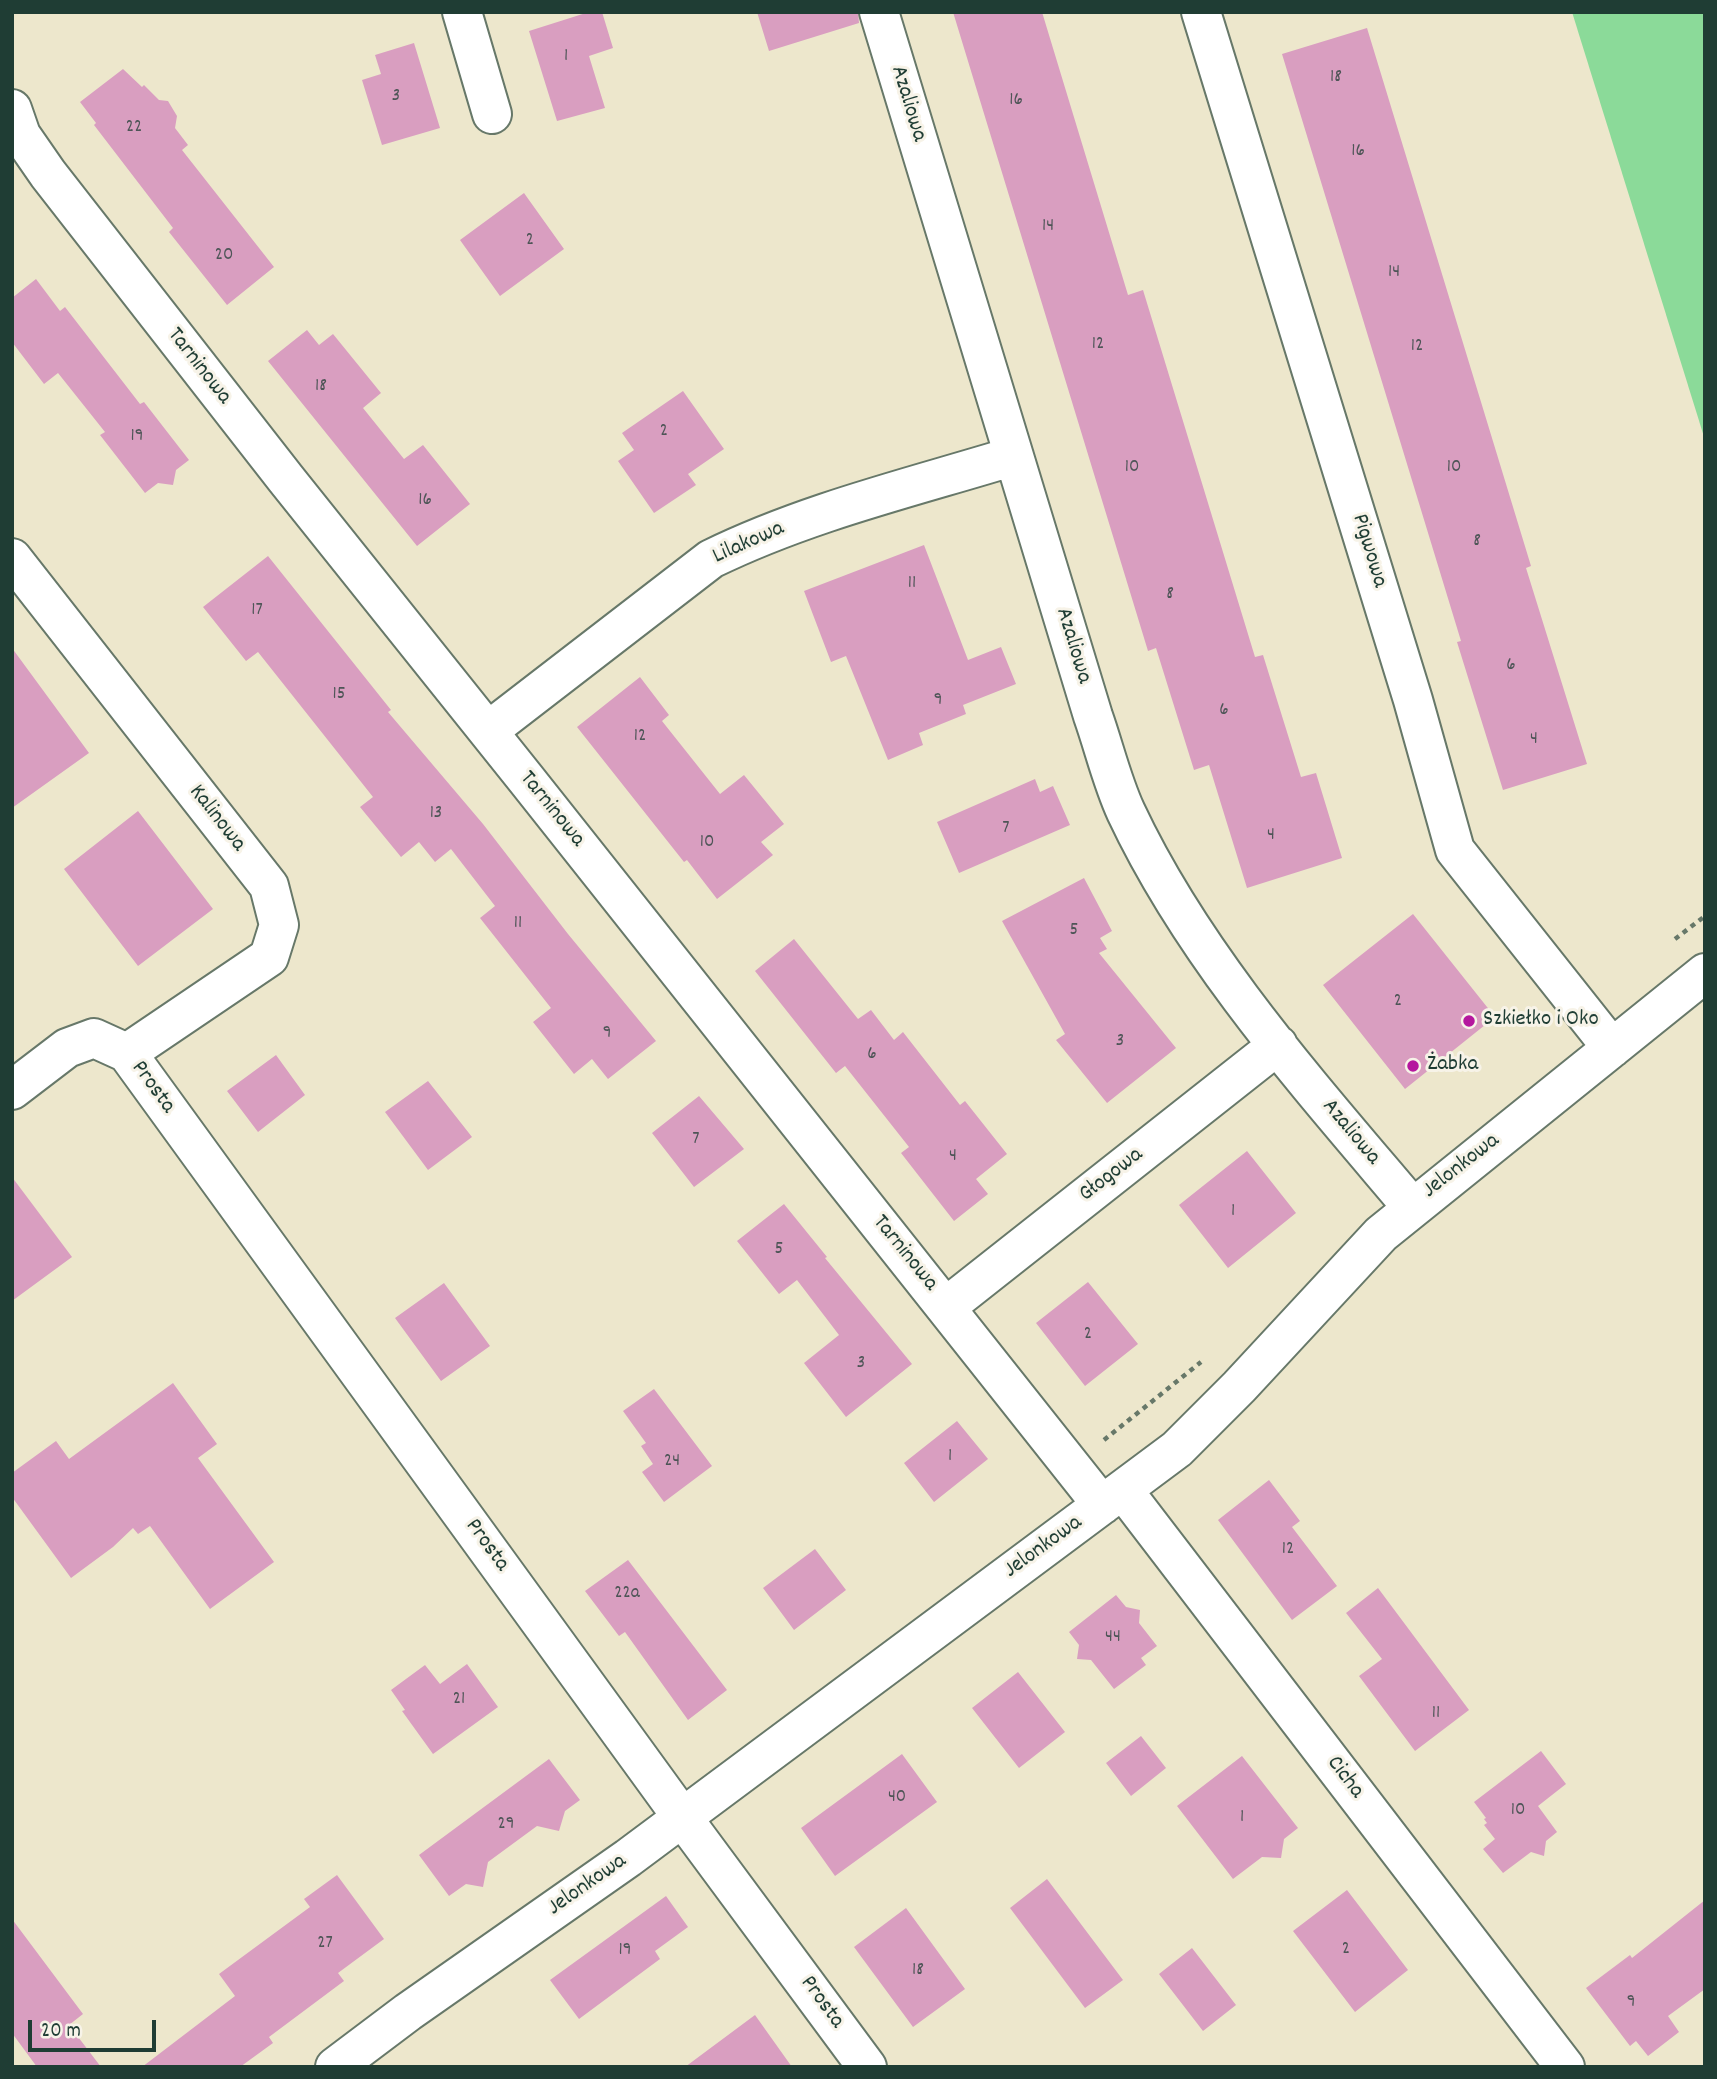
<!DOCTYPE html>
<meta charset="utf-8">
<style>
body{margin:0}
#map{position:relative;width:1717px;height:2079px;overflow:hidden;background:#ede7cc;font-family:Dekko,sans-serif}
canvas{display:block}
.frame{position:absolute;inset:0;border:14px solid #1f3d34;pointer-events:none}
.scale{position:absolute;left:28px;top:2020px;width:128px;height:32px;box-sizing:border-box;border:4px solid #1f3d34;border-top:0;padding-left:9px;font-size:21px;line-height:24px;white-space:nowrap;color:#1f3d34;-webkit-text-stroke:5px #f7f3e8;paint-order:stroke}
</style>
<div id="map">
<canvas width="1717" height="2079"></canvas>
<div class="frame"></div>
<div class="scale">20 m</div>
</div>
<script>
const g = document.querySelector('canvas').getContext('2d');
g.lineJoin = 'round';
function fill(path, color) { g.fillStyle = color; g.fill(path, 'evenodd'); }
function stroke(path, color, width, dash) { g.strokeStyle = color; g.lineWidth = width; g.lineCap = dash ? 'butt' : 'round'; g.setLineDash(dash || []); g.stroke(path); }
function drawText(font, color, halo, rows, align = 'center') {
  g.font = font + ' Dekko,sans-serif'; g.lineWidth = 6; g.setLineDash([]); g.textBaseline = 'middle'; g.strokeStyle = halo; g.fillStyle = color; for (const [text, x, y, turn = 0] of rows) {
    g.save(); g.translate(x, y); g.rotate((+turn || 0) * Math.PI / 180); g.textAlign = isNaN(turn) ? turn : align; if (halo) g.strokeText(text, 0, 0); g.fillText(text, 0, 0); g.restore();
  }
}
fill(new Path2D(`
 M1572 12H1705V440Z`), '#8bda99');
fill(new Path2D(`
 M589 12H602L613 48 589 56 605 108 557 121 529 31Z
 M757 12H858L859 23 769 51Z
 M953 12H1042L1128 295 1143 290 1255 657 1263 655 1301 777 1316 773 1342 858 1247 888 1209 765 1194 770 1156 648 1148 651Z
 M1367 28 1531 566 1526 568 1587 764 1503 790 1457 642 1461 641 1282 54Z
 M414 43 440 128 382 145 362 80 381 74 375 55Z
 M123 69 142 87 144 85 159 100 168 101 177 116 175 128 188 145 182 150 274 267 227 305 169 232 173 228 94 125 96 123 80 102Z
 M524 193 564 249 500 296 460 240Z
 M36 279 60 311 65 307 140 404 144 402 189 460 176 470 173 485 158 483 145 493 100 435 105 432 58 373 44 384 12 342V298Z
 M307 330 319 345 333 334 381 393 363 408 404 459 423 445 470 504 417 546 268 361Z
 M683 391 724 449 688 474 696 485 654 513 618 461 634 450 622 433Z
 M924 545 968 660 1001 647 1016 684 963 705 966 714 919 733 923 745 888 760 846 656 831 662 804 591Z
 M268 556 391 710 388 712 483 824 568 934 656 1041 608 1079 592 1059 574 1074 533 1022 551 1008 480 918 495 906 451 849 435 862 419 842 401 857 360 807 373 797 258 652 246 661 203 607Z
 M12 648 89 753 12 808Z
 M640 677 669 715 662 721 720 794 744 775 784 824 761 842 773 855 717 899 687 860 684 862 577 727Z
 M1035 779 1040 792 1053 786 1070 825 959 873 937 822Z
 M138 811 213 909 138 966 64 869Z
 M1084 878 1112 931 1100 938 1107 949 1099 953 1176 1048 1107 1103 1056 1040 1065 1034 1002 921Z
 M1413 914 1495 1017 1405 1089 1323 985Z
 M794 939 858 1019 871 1010 894 1040 903 1032 960 1105 965 1101 1007 1154 976 1179 988 1194 954 1221 901 1153 909 1147 845 1066 836 1073 755 971Z
 M276 1055 305 1095 258 1132 227 1091Z
 M428 1081 472 1137 428 1170 385 1112Z
 M699 1096 744 1149 694 1187 652 1133Z
 M1247 1151 1296 1213 1228 1268 1179 1205Z
 M12 1177 72 1257 12 1301Z
 M784 1204 827 1257 825 1258 912 1364 846 1417 804 1363 839 1335 797 1280 779 1294 737 1241Z
 M1088 1282 1138 1344 1085 1386 1036 1323Z
 M444 1283 490 1346 441 1381 395 1318Z
 M173 1383 217 1444 198 1458 274 1562 210 1609 150 1526 138 1534 133 1528 113 1547 71 1578 12 1497V1473L56 1441 69 1459Z
 M654 1389 712 1466 664 1502 642 1472 653 1464 641 1446 646 1443 623 1411Z
 M957 1421 988 1459 934 1502 904 1463Z
 M1269 1480 1300 1521 1292 1527 1337 1586 1292 1620 1218 1520Z
 M815 1549 846 1590 794 1630 763 1588Z
 M628 1560 727 1690 688 1720 625 1632 619 1636 585 1591Z
 M1378 1588 1469 1710 1415 1751 1359 1676 1382 1659 1346 1613Z
 M1116 1595 1126 1607 1140 1610 1139 1623 1157 1646 1141 1658 1146 1665 1114 1689 1091 1660 1077 1659 1079 1645 1069 1632Z
 M467 1664 498 1707 433 1754 402 1711 405 1710 391 1690 425 1665 440 1684Z
 M1018 1672 1065 1732 1019 1768 972 1708Z
 M1141 1736 1166 1768 1131 1796 1106 1763Z
 M1541 1751 1566 1784 1538 1806 1557 1832 1546 1841 1544 1856 1531 1852 1503 1873 1483 1849 1495 1839 1484 1825 1487 1823 1484 1819 1486 1818 1474 1802Z
 M902 1754 937 1802 835 1876 801 1828Z
 M1242 1756 1298 1828 1284 1839 1281 1858 1262 1857 1233 1879 1177 1806Z
 M549 1759 580 1800 565 1811 559 1831 537 1826 488 1862 483 1887 466 1884 449 1896 419 1855Z
 M337 1875 384 1939 338 1973 344 1981 269 2037 273 2043 240 2067H142L235 1996 219 1974 310 1907 304 1899Z
 M1047 1879 1123 1980 1085 2008 1010 1908Z
 M1347 1890 1408 1970 1355 2012 1293 1931Z
 M666 1896 688 1927 655 1951 660 1959 579 2019 550 1980Z
 M1705 1900V1989L1668 2016 1679 2032 1648 2056 1636 2041 1630 2046 1586 1988 1630 1955 1632 1958Z
 M906 1908 965 1989 913 2027 854 1947Z
 M12 1919 83 2014 69 2025 101 2067H37L12 2033Z
 M1192 1948 1236 2005 1203 2031 1159 1974Z
 M755 2015 792 2067H685Z`), '#d99ec0');
const minor = new Path2D(`
 M462 12 492 114
 M879 12 1093 716C1104 747 1112 782 1126 812 1194 957 1309 1085 1412 1207
 M1201 12 1413 700 1455 850 1612 1048
 M12 109 21 135 48 174 286 479 526 779 1102 1505
 M12 558 269 886 279 925 269 957 127 1053
 M488 731 711 559C807 512 913 487 1014 456
 M12 1090 67 1048 94 1038 127 1053 682 1817 867 2067
 M946 1307 1278 1045
 M1123 1490 1565 2067
 M335 2067 408 2012 628 1858 1177 1449 1239 1387 1381 1234 1705 973`);
stroke(minor, '#677869', 42);
stroke(new Path2D(`
 M1675 939 1705 916
 M1104 1440 1201 1362`), '#677869', 4.5, [5, 5]);
stroke(minor, '#fff', 38);
for (const [x, y, r, color] of [
 [1469,1021,7,"#b5179e"],
 [1413,1066,7,"#b5179e"]
]) { const dot = new Path2D(); dot.arc(x, y, r, 0, 2 * Math.PI); g.fillStyle = color; g.fill(dot); stroke(dot, '#f7f3e8', 2.5); }
drawText('19px', '#4e5557', null, [
 ["1",566,57],
 ["18",1336,78],
 ["3",396,97],
 ["16",1016,101],
 ["22",134,128],
 ["16",1358,152],
 ["14",1048,227],
 ["2",530,241],
 ["20",224,256],
 ["14",1394,273],
 ["12",1098,345],
 ["12",1417,347],
 ["18",321,387],
 ["2",664,432],
 ["19",137,437],
 ["10",1132,468],
 ["10",1454,468],
 ["16",425,501],
 ["8",1477,542],
 ["11",912,584],
 ["8",1170,595],
 ["17",257,611],
 ["6",1511,666],
 ["15",339,695],
 ["9",938,701],
 ["6",1224,711],
 ["12",640,737],
 ["4",1534,740],
 ["13",436,814],
 ["7",1006,829],
 ["4",1271,836],
 ["10",707,843],
 ["11",518,924],
 ["5",1074,931],
 ["2",1398,1002],
 ["9",607,1034],
 ["3",1120,1042],
 ["6",872,1055],
 ["7",696,1140],
 ["4",953,1157],
 ["1",1233,1212],
 ["5",779,1250],
 ["2",1088,1335],
 ["3",861,1364],
 ["1",950,1457],
 ["24",672,1462],
 ["12",1288,1550],
 ["22a",627,1594],
 ["44",1113,1638],
 ["21",459,1700],
 ["11",1436,1714],
 ["40",897,1798],
 ["10",1518,1811],
 ["1",1242,1818],
 ["29",506,1825],
 ["27",325,1944],
 ["2",1346,1950],
 ["19",625,1951],
 ["18",918,1971],
 ["9",1631,2003]
]);
drawText('23px', '#1f3d34', '#f7f3e8', [
 ["Azaliowa",907,104,73],
 ["Tarninowa",198,367,52],
 ["Lilakowa",749,544,-24],
 ["Pigwowa",1368,551,73],
 ["Azaliowa",1072,646,73],
 ["Tarninowa",551,810,51],
 ["Kalinowa",216,819,52],
 ["Prosta",152,1088,54],
 ["Azaliowa",1350,1133,50],
 ["Jelonkowa",1462,1167,-38],
 ["Głogowa",1112,1176,-38],
 ["Tarninowa",904,1254,51],
 ["Prosta",486,1546,54],
 ["Jelonkowa",1044,1548,-36],
 ["Cicha",1344,1778,53],
 ["Jelonkowa",588,1886,-35],
 ["Prosta",821,2003,54]
]);
drawText('23px', '#1f3d34', '#f7f3e8', [
 ["Szkiełko i Oko",1483,1021],
 ["Żabka",1427,1066]
], 'left');
</script>
